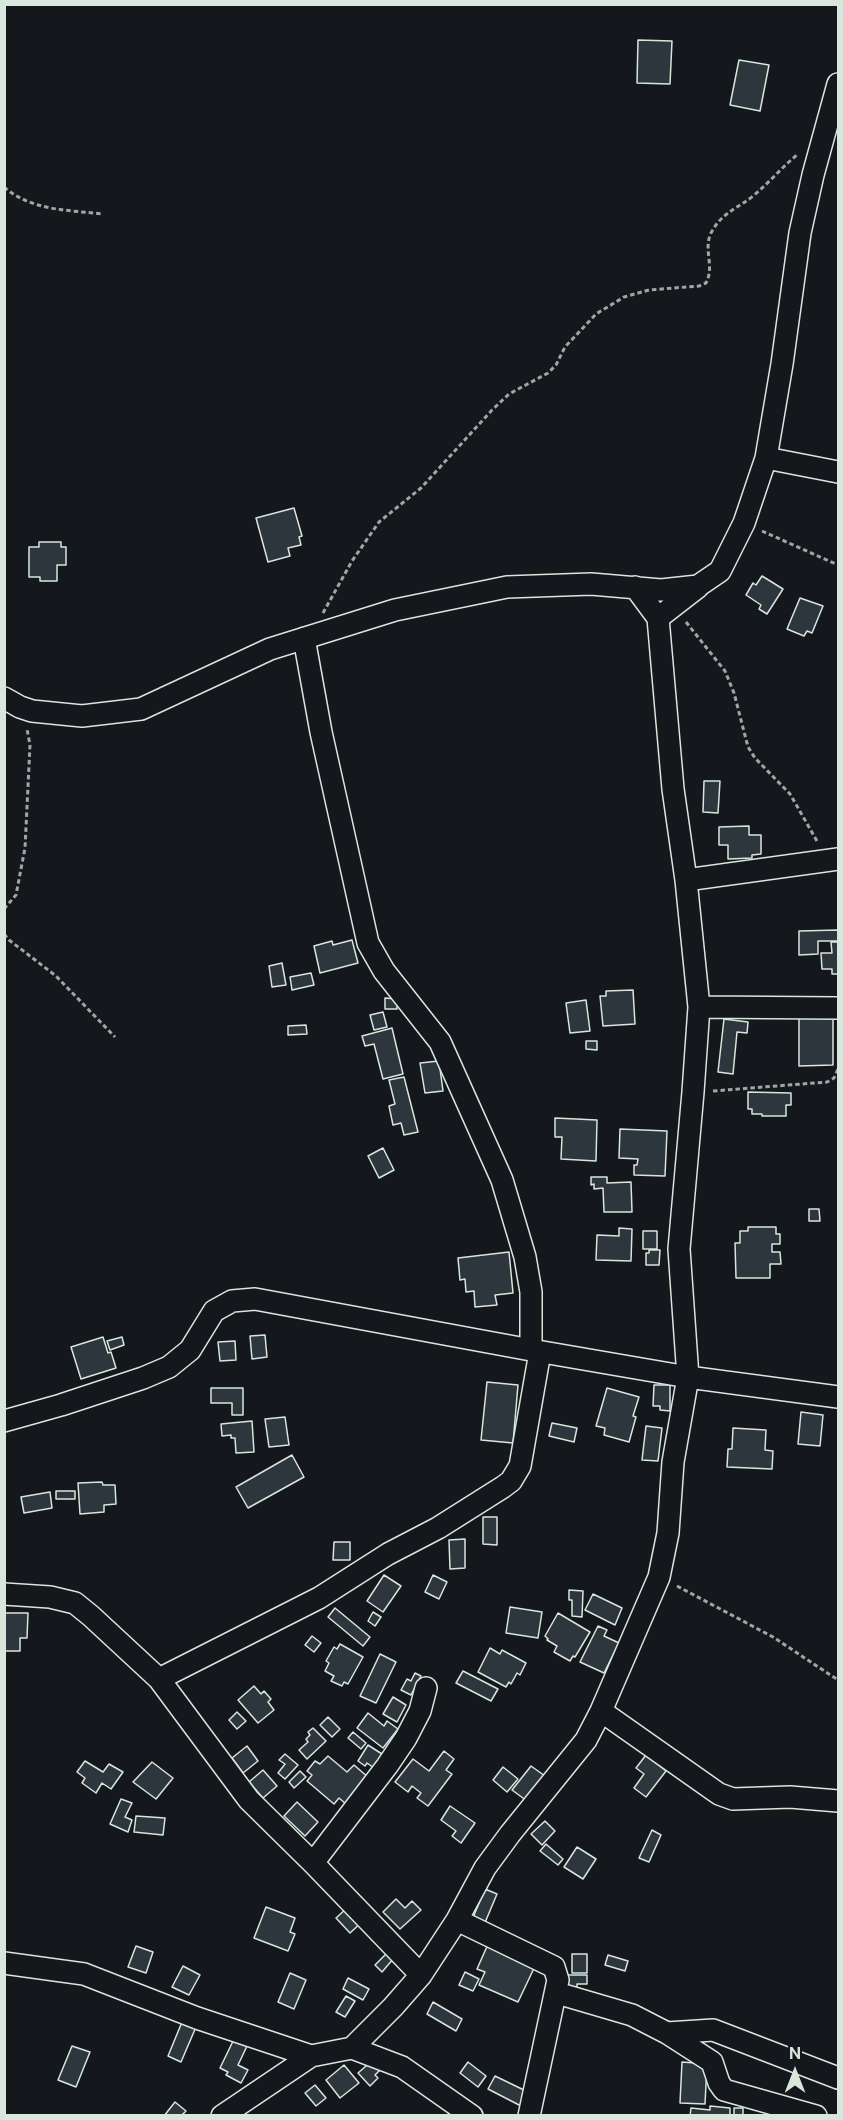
<!DOCTYPE html>
<style>
body{margin:0}
#map{position:relative;width:843px;height:2120px;overflow:hidden;background:#14181c;font-family:"Public Sans",sans-serif}
canvas{display:block}
.frame{position:absolute;inset:0;border:6px solid #d8e6dc;pointer-events:none}
.north{position:absolute;left:765px;top:2042px;width:60px;height:60px;-webkit-text-stroke:4px #14181c;paint-order:stroke;rotate:0deg;font-size:16px;font-weight:700;line-height:24px;text-align:center;color:#d8e6dc}
.north::after{content:'';display:block;margin:auto;width:21px;height:27px;background:#d8e6dc;clip-path:polygon(50% 0,100% 100%,50% 72%,0 100%)}
</style>
<div id="map">
<canvas width="843" height="2120"></canvas>
<div class="frame"></div>
<div class="north">N</div>
</div>
<script>
const g = document.querySelector('canvas').getContext('2d');
g.lineJoin = 'round';
function fill(path, color) { g.fillStyle = color; g.fill(path, 'evenodd'); }
function stroke(path, color, width, dash) { g.strokeStyle = color; g.lineWidth = width; g.lineCap = dash ? 'butt' : 'round'; g.setLineDash(dash || []); g.stroke(path); }
const building = new Path2D(`
 M638 40 672 41 670 84 637 83Z
 M739 60 769 65 760 111 730 105Z
 M294 508 302 536 299 537 301 545 288 548 290 556 268 562 256 518Z
 M39 542H61V547H66V565H57V581H40V577H29V547H39Z
 M762 576 783 589 767 614 759 609 761 605 746 595 753 583 756 585Z
 M800 598 823 606 812 633 807 631 804 636 787 629Z
 M704 781H720L718 813 703 812Z
 M749 826V835H761V854L752 855V858L728 859V845H719V827Z
 M838 930V941H818V954L799 955V931Z
 M352 940 358 963 320 973 314 946 332 941 333 945Z
 M831 942H838V974H832V969H822L821 953H832Z
 M282 963 286 985 272 987 269 966Z
 M311 973 314 985 292 990 290 977Z
 M633 990 635 1024 603 1026 600 996H606V991Z
 M385 998 397 999V1009H385Z
 M586 1000 590 1031 570 1033 566 1003Z
 M383 1012 387 1027 374 1030 370 1015Z
 M833 1017V1065L799 1066V1018Z
 M724 1019 748 1022 747 1033 737 1032 733 1074 718 1072Z
 M306 1025 307 1034 288 1035V1026Z
 M392 1028 403 1074 383 1079 374 1044 365 1046 362 1036Z
 M586 1041H597V1050L586 1049Z
 M439 1061 443 1091 425 1093 420 1063Z
 M404 1077 418 1132 404 1135 401 1123 393 1125 389 1106 395 1104 389 1080Z
 M748 1092 791 1093V1105H786V1116H762V1114H752V1109H748Z
 M555 1118 597 1120 596 1161 561 1159 562 1137H555Z
 M620 1129 667 1131 665 1176 634 1175V1165H637L638 1159 619 1158Z
 M383 1148 394 1170 379 1178 368 1156Z
 M591 1177H607V1183L631 1182 632 1212H604L603 1188 594 1189V1184L591 1185Z
 M809 1209H819L820 1221H809Z
 M748 1227H776V1234H780V1244H772V1252H780L781 1264H770V1278H736L735 1243H740V1231H748Z
 M619 1228 632 1229 631 1261 596 1260 597 1235 619 1236Z
 M643 1231H657V1249H643Z
 M649 1250H660L659 1265H646V1253H649Z
 M509 1252 513 1293 495 1295 497 1305 475 1307 474 1291 466 1292 465 1279 460 1280 458 1258Z
 M265 1335 267 1357 252 1359 250 1336Z
 M103 1337 108 1353 111 1352 116 1368 81 1379 71 1347Z
 M122 1337 124 1345 110 1350 107 1341Z
 M235 1341 236 1360 220 1361 218 1342Z
 M487 1382 518 1385 513 1443 481 1440Z
 M654 1385H670V1411L660 1410V1406H653Z
 M211 1388H243V1415H232V1403H211Z
 M607 1388 639 1397 633 1416 636 1417 629 1442 604 1435 605 1428 596 1426Z
 M801 1412 823 1415 820 1446 798 1444Z
 M285 1417 289 1445 269 1447 265 1419Z
 M252 1421 254 1452 236 1453 235 1438H231V1435L222 1436 221 1424Z
 M552 1423 577 1428 574 1442 549 1436Z
 M646 1426 662 1428 658 1461 642 1460Z
 M733 1428 766 1430 765 1450 773 1451 772 1469 727 1467 728 1449H732Z
 M292 1455 304 1477 248 1508 236 1487Z
 M102 1482 103 1485H115L116 1504 104 1505V1512L80 1514 78 1483Z
 M56 1491H75V1499H56Z
 M50 1492 52 1508 24 1513 21 1497Z
 M483 1517H497V1545L483 1544Z
 M465 1539V1568L450 1569 449 1540Z
 M334 1542H350V1560H333Z
 M384 1575 401 1586 383 1612 367 1601Z
 M433 1575 447 1582 439 1599 425 1592Z
 M569 1590 583 1591 582 1617 572 1616V1600H569Z
 M593 1594 622 1608 615 1625 585 1610Z
 M510 1607 542 1612 538 1638 506 1633Z
 M335 1608 370 1637 363 1646 328 1617Z
 M373 1612 381 1617 375 1626 368 1621Z
 M4 1613H28L27 1638H20V1651H4Z
 M558 1613 590 1632 575 1657 573 1656 570 1661 554 1652 557 1646 547 1640 548 1639 545 1636Z
 M598 1626 607 1630 604 1636 619 1643 604 1673 580 1662Z
 M312 1636 321 1643 314 1652 305 1645Z
 M340 1644 363 1657 348 1684 344 1682 342 1686 331 1681 334 1676 325 1671 329 1663 326 1661 334 1647 337 1649Z
 M490 1648 500 1654 502 1650 526 1663 520 1675 517 1673 511 1684 509 1682 506 1687 478 1672Z
 M380 1654 396 1662 376 1703 360 1696Z
 M463 1671 498 1689 491 1701 456 1683Z
 M415 1673 421 1676 411 1695 401 1690 407 1679 411 1681Z
 M254 1686 261 1694 264 1691 271 1699 268 1702 274 1710 258 1723 238 1700Z
 M393 1697 406 1705 397 1722 383 1714Z
 M237 1712 246 1721 237 1729 229 1720Z
 M368 1713 384 1726 387 1721 398 1729 383 1748 357 1728Z
 M328 1717 340 1729 332 1737 320 1725Z
 M313 1728 326 1741 307 1759 299 1750 308 1742 306 1739 310 1735 308 1732Z
 M353 1732 366 1743 361 1749 348 1738Z
 M368 1745 382 1754 374 1768 367 1763 365 1766 358 1761Z
 M247 1746 258 1761 243 1773 232 1758Z
 M444 1751 454 1759 446 1770 452 1774 428 1806 417 1798 421 1793 412 1786 408 1792 395 1782 413 1759 429 1771Z
 M285 1754 298 1765 285 1779 278 1773 285 1764 279 1760Z
 M646 1755 666 1771 646 1797 634 1788 644 1774 636 1768Z
 M328 1756 347 1772 354 1765 369 1778 346 1804 339 1798 334 1804 307 1781 312 1775 307 1771 315 1761 320 1764Z
 M85 1761 103 1772 109 1764 123 1772 111 1789 102 1783 96 1793 82 1783 85 1778 77 1772Z
 M152 1762 173 1778 156 1799 133 1782Z
 M531 1766 545 1776 527 1801 512 1790Z
 M503 1767 518 1779 507 1792 493 1780Z
 M263 1770 277 1786 263 1798 249 1782Z
 M300 1771 306 1777 294 1788 289 1782Z
 M121 1799 132 1803 125 1817 132 1820 128 1832 110 1824Z
 M297 1802 318 1822 305 1836 284 1816Z
 M450 1806 475 1823 461 1843 452 1836 456 1831 441 1820Z
 M136 1816 165 1818 163 1835 134 1832Z
 M545 1821 555 1831 542 1845 531 1834Z
 M652 1830 661 1835 649 1862 639 1858Z
 M546 1844 563 1859 558 1865 540 1851Z
 M577 1847 596 1859 583 1879 564 1867Z
 M485 1889 497 1894 484 1925 472 1920Z
 M396 1899 405 1908 412 1901 421 1910 400 1929 383 1912Z
 M266 1907 295 1918 290 1932 295 1934 288 1951 254 1938Z
 M348 1907 363 1921 350 1933 336 1918Z
 M489 1942 536 1964 518 2002 479 1985 485 1972 477 1969Z
 M136 1946 153 1952 146 1973 128 1967Z
 M388 1952 394 1958 382 1972 375 1965Z
 M572 1954H587V1973H572Z
 M608 1955 628 1961 625 1971 605 1965Z
 M183 1966 200 1975 189 1995 172 1987Z
 M465 1972 479 1979 473 1991 459 1985Z
 M290 1973 306 1980 294 2009 278 2002Z
 M568 1975H587V1984H577V1990L568 1991Z
 M348 1978 369 1989 363 2000 343 1989Z
 M346 1996 355 2001 345 2017 336 2012Z
 M433 2002 462 2019 456 2031 427 2014Z
 M182 2022 196 2027 181 2062 168 2056Z
 M235 2037 248 2044 238 2065 248 2070 241 2083 226 2075 228 2072 220 2068Z
 M72 2046 90 2052 76 2087 58 2080Z
 M374 2059 382 2068 375 2075 378 2078 370 2086 358 2073Z
 M468 2062 486 2076 478 2087 460 2073Z
 M682 2062 707 2064 705 2104 680 2103Z
 M344 2065 359 2083 340 2098 326 2080Z
 M495 2076 528 2092 521 2106 488 2089Z
 M315 2085 326 2098 316 2106 305 2093Z
 M175 2102 186 2111 181 2116H164Z
 M710 2106 730 2108V2116H690L691 2108 710 2110Z
 M734 2108H743V2116H734Z`);
fill(building, '#2c363c');
stroke(building, '#d8e6dc', 1.5);
const minor = new Path2D(`
 M766 458 838 472
 M658 618 698 587
 M304 638 321 732 368 943 384 971 440 1042 502 1180 525 1257 531 1292V1350
 M4 698 20 707 32 711 82 716 141 709 270 649 395 610 507 587 591 584 661 590 698 586 720 571 744 523 766 458 782 364 800 233 813 175 838 84
 M686 880 838 859
 M699 1007 838 1008
 M4 1421 61 1405 143 1378 169 1367 190 1350 214 1311 232 1301 255 1299 531 1350 688 1377 838 1397
 M4 1594 50 1597 75 1603 91 1616 159 1679 249 1800 313 1863 421 1975
 M159 1679 319 1598 388 1554 438 1528 503 1487 511 1481 520 1466 540 1352
 M601 1711 719 1794 733 1799 790 1797 838 1801
 M313 1863 387 1766 406 1738 420 1711 426 1688
 M457 1920 554 1967 558 1980 529 2116
 M4 1963 84 1974 197 2018 311 2056
 M557 1993 632 2015 667 2033 712 2062 719 2083 724 2090 816 2116
 M667 2033 713 2030 838 2078
 M352 2048 393 2007 421 1975 457 1920 485 1868 510 1834 586 1740 601 1711 659 1577 668 1533 673 1462 688 1377 679 1249 693 1092 699 1007 686 880 673 789 658 618 635 587
 M222 2116 311 2056 352 2048 402 2067 472 2116`);
stroke(minor, '#d8e6dc', 24);
stroke(new Path2D(`
 M4 187C32 211 68 210 103 214
 M762 531 838 565
 M323 613 352 561 379 522 421 488 492 410 509 394 548 373 556 365 565 347 596 314 624 297 649 290 699 286 706 283C715 266 703 250 711 233 722 212 737 209 753 196 769 183 782 167 798 154
 M686 622 725 671 734 693 748 747 755 758 790 794 817 841
 M4 909 16 895 25 848 30 745 27 729
 M4 934 9 940 56 976 115 1037
 M713 1091 827 1082 834 1078 838 1069
 M677 1586 773 1637 838 1680`), '#9da8a2', 3, [4.5, 3]);
stroke(minor, '#14181c', 21);
</script>
